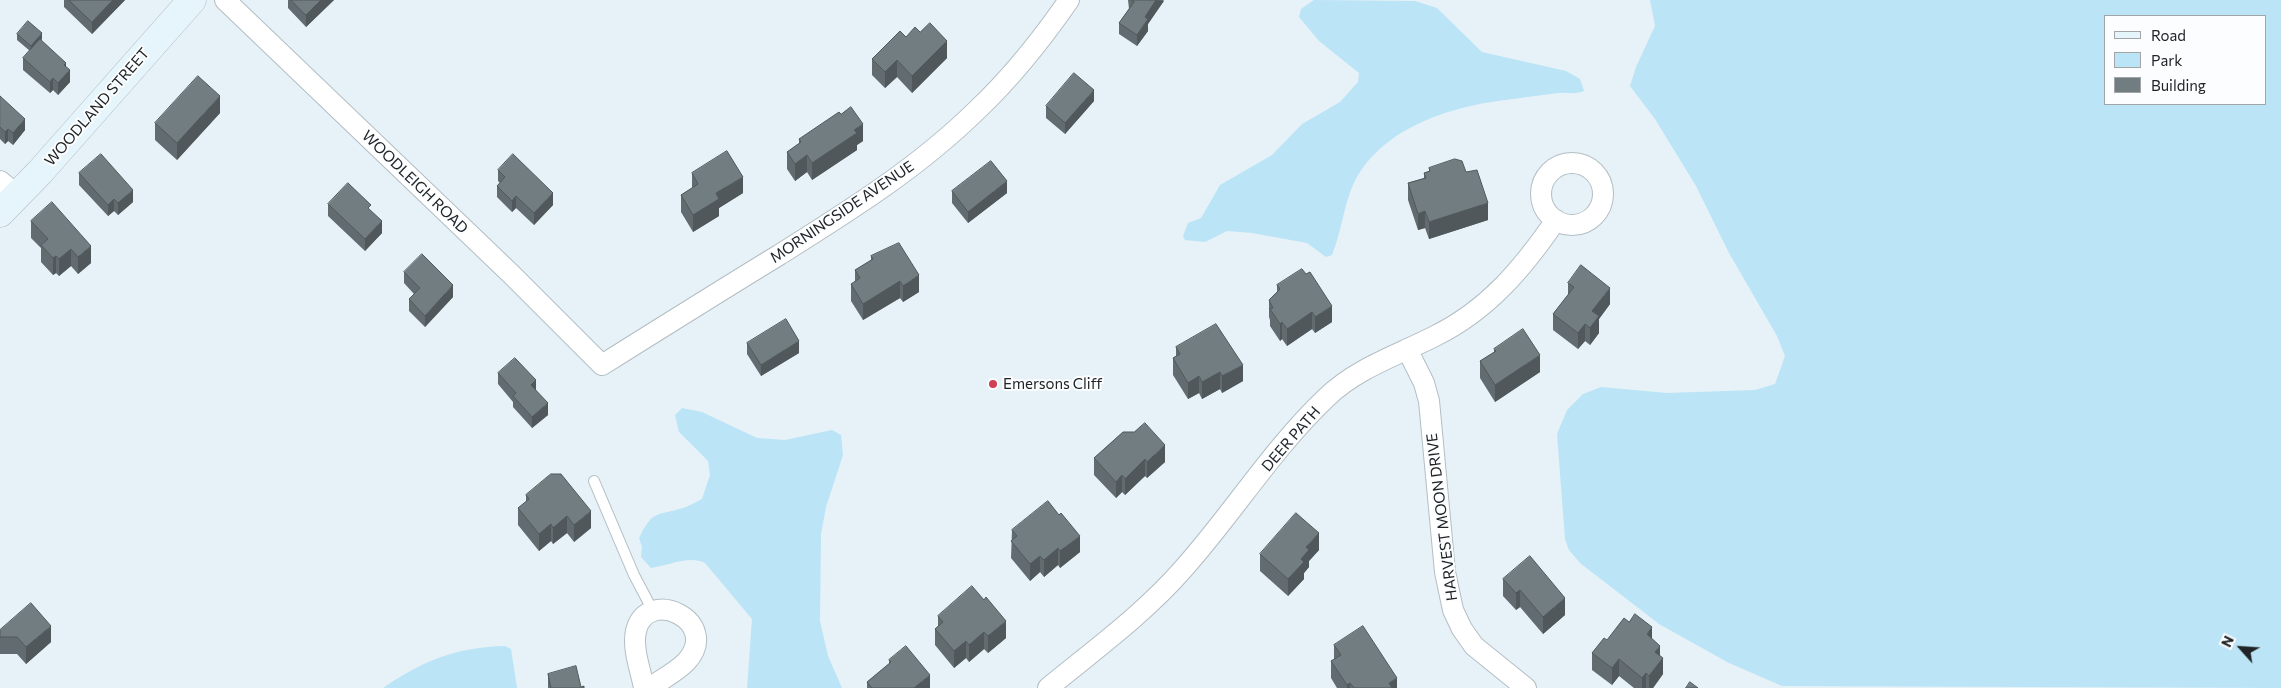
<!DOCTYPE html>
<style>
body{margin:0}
#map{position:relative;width:2281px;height:688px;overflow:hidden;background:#e6f2f7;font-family:Commissioner,sans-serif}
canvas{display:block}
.legend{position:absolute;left:2104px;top:15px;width:162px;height:90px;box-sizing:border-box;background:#fbfdfe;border:1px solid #a3a6a8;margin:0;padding:6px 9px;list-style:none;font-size:15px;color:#202426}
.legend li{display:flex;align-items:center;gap:10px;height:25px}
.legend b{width:25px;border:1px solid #a3a6a8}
.north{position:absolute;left:2216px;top:623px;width:50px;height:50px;-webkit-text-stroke:4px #fbfdfe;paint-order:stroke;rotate:296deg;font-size:14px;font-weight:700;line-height:20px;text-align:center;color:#202426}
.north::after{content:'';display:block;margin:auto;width:18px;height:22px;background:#202426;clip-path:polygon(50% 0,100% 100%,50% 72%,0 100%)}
</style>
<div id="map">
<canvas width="2281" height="688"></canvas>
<ul class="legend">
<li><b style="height:6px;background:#e6f5fb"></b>Road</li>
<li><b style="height:14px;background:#bbe4f7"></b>Park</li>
<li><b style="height:14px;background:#727d82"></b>Building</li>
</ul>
<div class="north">N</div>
</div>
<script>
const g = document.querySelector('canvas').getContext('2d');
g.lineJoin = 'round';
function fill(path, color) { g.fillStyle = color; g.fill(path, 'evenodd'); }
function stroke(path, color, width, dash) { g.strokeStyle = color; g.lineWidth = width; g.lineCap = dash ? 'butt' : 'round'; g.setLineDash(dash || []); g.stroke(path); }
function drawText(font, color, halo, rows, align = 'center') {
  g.font = font + ' Commissioner,sans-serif'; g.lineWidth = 4; g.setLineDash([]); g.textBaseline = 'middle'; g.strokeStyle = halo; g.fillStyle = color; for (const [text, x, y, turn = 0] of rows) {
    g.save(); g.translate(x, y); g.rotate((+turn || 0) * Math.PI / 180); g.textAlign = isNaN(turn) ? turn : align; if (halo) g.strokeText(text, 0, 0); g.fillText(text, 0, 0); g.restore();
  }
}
fill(new Path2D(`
 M1314 0 1415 1 1437 8 1482 52 1566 71 1580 79 1584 91C1574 95 1568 92 1558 93 1540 95 1523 98 1505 100 1448 107 1379 129 1353 185 1344 205 1341 233 1332 255L1326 257 1307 243 1252 233 1227 231 1205 242 1185 240 1183 236 1188 223 1201 218 1220 185 1272 155 1302 124 1340 102 1358 82 1359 73 1319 41 1299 17 1301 9Z
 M1650 0H2281V688L1782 686 1729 663 1659 624 1580 563 1569 550 1565 539 1557 434 1567 410 1583 394 1601 387 1667 393 1755 390 1775 384 1785 356 1777 336 1729 253 1696 186 1655 119 1630 86 1636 67 1655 26ZM2105 16H2265V104H2105Z
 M682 408 702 412 757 438 785 440 832 430 841 435 843 455 826 507 821 534 820 621 828 656 842 688H747L752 619 705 563C689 555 668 566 651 568L641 557 642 547 639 538C653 509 657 516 683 508 689 506 696 502 702 499L710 475 708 461 679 432 675 415Z
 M505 646 511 649 517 688H383C422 661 457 647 505 646Z`), '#bbe4f7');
const lane = new Path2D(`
 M594 481 634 575 653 611`);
const street = new Path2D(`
 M225 0 511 274 602 365C661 328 720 291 779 255 849 211 918 168 977 110 1012 77 1042 39 1069 0
 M1541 194a31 31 0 1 1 62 0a31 31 0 1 1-62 0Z
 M0 181 18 196
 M1407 349 1424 383 1429 401 1445 572 1453 610 1462 629 1474 646 1526 688
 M644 688C641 671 632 649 636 631 647 585 723 622 686 662 676 672 661 680 649 688
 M1048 688C1094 650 1144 614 1184 568 1233 513 1273 448 1327 397 1357 368 1398 355 1435 336 1488 310 1523 268 1556 220`);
const secondary = new Path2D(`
 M0 213 40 172 192 0`);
stroke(lane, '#b3bec4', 12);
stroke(street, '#b3bec4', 22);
stroke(secondary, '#b3bec4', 29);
stroke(lane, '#fff', 10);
stroke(street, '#fff', 20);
stroke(secondary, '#e6f5fb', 28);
fill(new Path2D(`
 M64 0H125L92 34 64 7Z
 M288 0H334L306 27 288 8Z
 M1128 0H1164L1148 24V31L1137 46 1119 34V23L1129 9Z
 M17 34 42 39 41 40 66 67 70 82 58 95 53 90 50 93 23 70V58L30 51 17 40Z
 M906 37 947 58 912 93 897 77 885 88 872 75V59Z
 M0 96 25 130 13 145 8 141 5 144 0 139Z
 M1094 101 1065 134 1046 118V106Z
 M220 113 177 160 155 140V123Z
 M799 139 863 141 857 145V150L812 180 807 172 795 181 787 169V152L799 144Z
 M1429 168 1466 172 1488 220 1429 239 1425 228 1418 230 1408 200V183L1424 178V173L1429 171Z
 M498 170 553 205 534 225 516 208 512 212 497 197V186L500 183 498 181Z
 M79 173 133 202 118 215 114 211 108 216 79 185Z
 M692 173 743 193 719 208V216L693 232 681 212V195L692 188Z
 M952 191 1007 193 968 223 952 203Z
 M328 204 371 211 382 233 365 251 328 216Z
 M31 221 91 263 78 274 71 266 59 276 56 273 53 275 41 262V248L31 238Z
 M871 256 919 292 903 302 900 298 863 320 851 301V284L855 282V270L871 260Z
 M404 272 453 297 425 327 409 311V299L414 294 404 283Z
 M1568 283 1610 304 1599 319V333L1590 345 1585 341 1578 349 1553 330V314L1568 295Z
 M1277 285 1332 322 1315 333 1312 329 1287 346 1282 339 1280 341 1270 326V320L1269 317V300L1277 292Z
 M747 343 799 353 761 376 747 354Z
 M1176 347 1243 381 1222 393 1220 389 1202 399 1199 393 1188 399 1173 375V358L1176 356Z
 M1494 349 1540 372 1495 402 1480 378V361L1494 352Z
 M498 373 536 390 548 415 532 428 513 407V402L498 384Z
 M1123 432 1165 462 1147 478 1145 476 1125 495 1122 492 1116 498 1094 475V458Z
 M526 495 591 528 574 542 567 533 553 544 551 541 539 551 518 525V508L526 502Z
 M1012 530 1080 552 1060 568 1058 565 1044 577 1040 572 1030 581 1011 558Z
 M1319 550 1309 561V567L1304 573V579L1288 596 1260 571V554Z
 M1503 579 1565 615 1543 634 1520 607 1516 610 1503 596Z
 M0 604V630L51 642 26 664 17 654H0Z
 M938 616 1006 638 988 653 984 649 969 662 966 658 954 668 935 645V629L938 626Z
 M1652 639 1660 655 1663 674 1653 688H1634L1619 676 1612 685 1592 670V653L1607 640Z
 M1334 645 1397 688H1337L1331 678V661L1334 659Z
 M889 660 930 688H867V682L889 664Z
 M548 674 581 687 584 688H548Z`), '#626c70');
fill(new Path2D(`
 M113 0H125L92 34V22Z
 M321 0H334L306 27V15Z
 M1156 0 1164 1 1148 24V31L1137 46V35L1145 17Z
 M42 33V39L31 52V46Z
 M947 41V58L912 93V76Z
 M897 60V77L885 88V72Z
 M66 63V74L70 70V82L58 95V83L64 65Z
 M53 78V90L50 93V82Z
 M1094 90V101L1065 134V123Z
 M220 96V113L177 160V143Z
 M25 119V130L13 145V133Z
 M863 124V141L857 145V150L812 180V163L854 130Z
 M8 129V141L5 144V132Z
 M807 155V172L795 181V164Z
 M743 177V193L719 208V216L693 232V215L716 193Z
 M1007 181V193L968 223V212Z
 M133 190V202L118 215V203Z
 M553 193V205L534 225V213Z
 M516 196V208L512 212V201Z
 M114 199V211L108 216V205Z
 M1488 203V220L1429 239V222Z
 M1425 211V228L1418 230V214Z
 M382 221V233L365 251V239Z
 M91 246V263L78 274V257Z
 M71 249V266L59 276V259Z
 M56 256V273L53 275V258Z
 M919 275V292L903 302V286Z
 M900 281V298L863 320V304Z
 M453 285V297L425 327V316Z
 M1610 288V304L1599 319V333L1590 345V328L1592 311Z
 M1332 306V322L1315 333V317Z
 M1312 312V329L1287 346V329Z
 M1282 322V339L1280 341V324Z
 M1585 324V341L1578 349V333Z
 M799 341V353L761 376V365Z
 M1540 355V372L1495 402V385Z
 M1243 365V381L1222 393V376Z
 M1220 372V389L1202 399V382Z
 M1199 376V393L1188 399V383Z
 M536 380V392L531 385Z
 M548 403V415L532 428V417Z
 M1165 445V462L1147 478V462Z
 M1145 459V476L1125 495V479Z
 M1122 475V492L1116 498V482Z
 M591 511V528L574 542V525Z
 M567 516V533L553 544V528Z
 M551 524V541L539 551V534Z
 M1319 533V550L1309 561V567L1304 573V579L1288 596V579L1301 559 1306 547Z
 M1080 536V552L1060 568V551Z
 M1058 548V565L1044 577V560Z
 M1040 556V572L1030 581V564Z
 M1520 590V607L1516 610V593Z
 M1565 598V615L1543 634V617Z
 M1006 621V638L988 653V636Z
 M51 626V642L26 664V647Z
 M1652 627V644L1647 634Z
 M984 632V649L969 662V645Z
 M966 641V658L954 668V651Z
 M1660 646V661L1663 658V674L1653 688H1649V676L1655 652Z
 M1619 659V676L1612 685V668Z
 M1646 673V688H1642V678Z
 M930 675V688H914Z
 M1397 678V688H1389V683Z
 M1350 683V688H1347V685Z`), '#50585b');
const building = new Path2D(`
 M69 0H113L92 22Z
 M291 0H321L306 15Z
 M1132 0H1156L1145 17 1148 19 1137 35 1119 23 1134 2Z
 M28 21 42 33 31 46 17 34Z
 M930 23 947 41 912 76 897 60 885 72 872 59 900 31 906 37 915 27 920 32Z
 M40 39 66 63 64 65 70 70 58 83 53 78 50 82 23 58Z
 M1074 73 1094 90 1065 123 1046 106Z
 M198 76 220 96 177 143 155 123Z
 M0 96 25 119 13 133 8 129 5 132 0 127Z
 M851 107 863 124 854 130 857 133 812 163 807 155 795 164 787 152 801 142 799 139 839 112 841 114Z
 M727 151 743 177 716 193 719 199 693 215 681 195 698 184 692 173Z
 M101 154 133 190 118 203 114 199 108 205 79 173Z
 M513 154 553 193 534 213 516 196 512 201 497 186 505 177 498 170Z
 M1455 159 1462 161 1466 172 1477 170 1488 203 1429 222 1425 211 1418 214 1408 183 1426 178 1424 173 1430 171 1429 168Z
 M991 161 1007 181 968 212 952 191Z
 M348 183 371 205 368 208 382 221 365 239 328 204Z
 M52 202 91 246 78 257 71 249 59 259 56 256 53 258 41 245 48 239 31 221Z
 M899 243 919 275 903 286 900 281 863 304 851 284 860 278 855 270 873 259 871 256Z
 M422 254 453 285 425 316 409 299 420 288 404 272Z
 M1581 265 1610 288 1592 311 1599 316 1590 328 1585 324 1578 333 1553 314 1574 287 1568 283Z
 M1302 269 1306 274 1310 272 1332 306 1315 317 1312 312 1287 329 1282 322 1280 324 1270 309 1273 308 1269 300 1280 289 1277 285Z
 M786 319 799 341 761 365 747 343Z
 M1216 324 1243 365 1222 376 1220 372 1202 382 1199 376 1188 383 1173 358 1180 354 1176 347Z
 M1523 329 1540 355 1495 385 1480 361 1496 351 1494 349Z
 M515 358 536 380 531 385 548 403 532 417 513 396 516 393 498 373Z
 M1145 423 1165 445 1147 462 1145 459 1125 479 1122 475 1116 482 1094 458 1123 432H1134Z
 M551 474H561L591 511 574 525 567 516 553 528 551 524 539 534 518 508 529 499 526 495Z
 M1048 501 1059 515 1061 513 1080 536 1060 551 1058 548 1044 560 1040 556 1030 564 1011 541 1017 536 1012 530Z
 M1296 513 1319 533 1306 547 1309 550 1301 559 1304 562 1288 579 1260 554Z
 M1530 556 1565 598 1543 617 1520 590 1516 593 1503 579Z
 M972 586 984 600 986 597 1006 621 988 636 984 632 969 645 966 641 954 651 935 629 943 622 938 616Z
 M31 603 51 626 26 647 17 637H0V630Z
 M1635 614 1652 627 1647 634 1660 646 1655 652 1663 658 1649 676 1646 673 1642 678 1619 659 1612 668 1592 653 1604 638 1607 640 1624 618 1629 622Z
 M1363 626 1397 678 1389 683 1392 688H1354L1350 683 1347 685 1331 661 1341 655 1334 645Z
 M906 646 930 675 914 688H872L867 682 891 662 889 660Z
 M576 666 581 687 584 686V688H551L548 674Z
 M1690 682 1698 688H1686Z`);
fill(building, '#727d82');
stroke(building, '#50585b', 1);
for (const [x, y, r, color] of [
 [993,384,5,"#d04052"]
]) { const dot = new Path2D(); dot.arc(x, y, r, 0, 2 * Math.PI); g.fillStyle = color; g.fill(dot); stroke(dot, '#fbfdfe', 2); }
drawText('15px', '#202426', '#fbfdfe', [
 ["WOODLAND STREET",97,107,-49],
 ["WOODLEIGH ROAD",415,182,44],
 ["MORNINGSIDE AVENUE",842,212,-34],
 ["DEER PATH",1291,439,-49],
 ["HARVEST MOON DRIVE",1442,517,-97]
]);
drawText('15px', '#202426', '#fbfdfe', [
 ["Emersons Cliff",1003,384]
], 'left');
</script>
